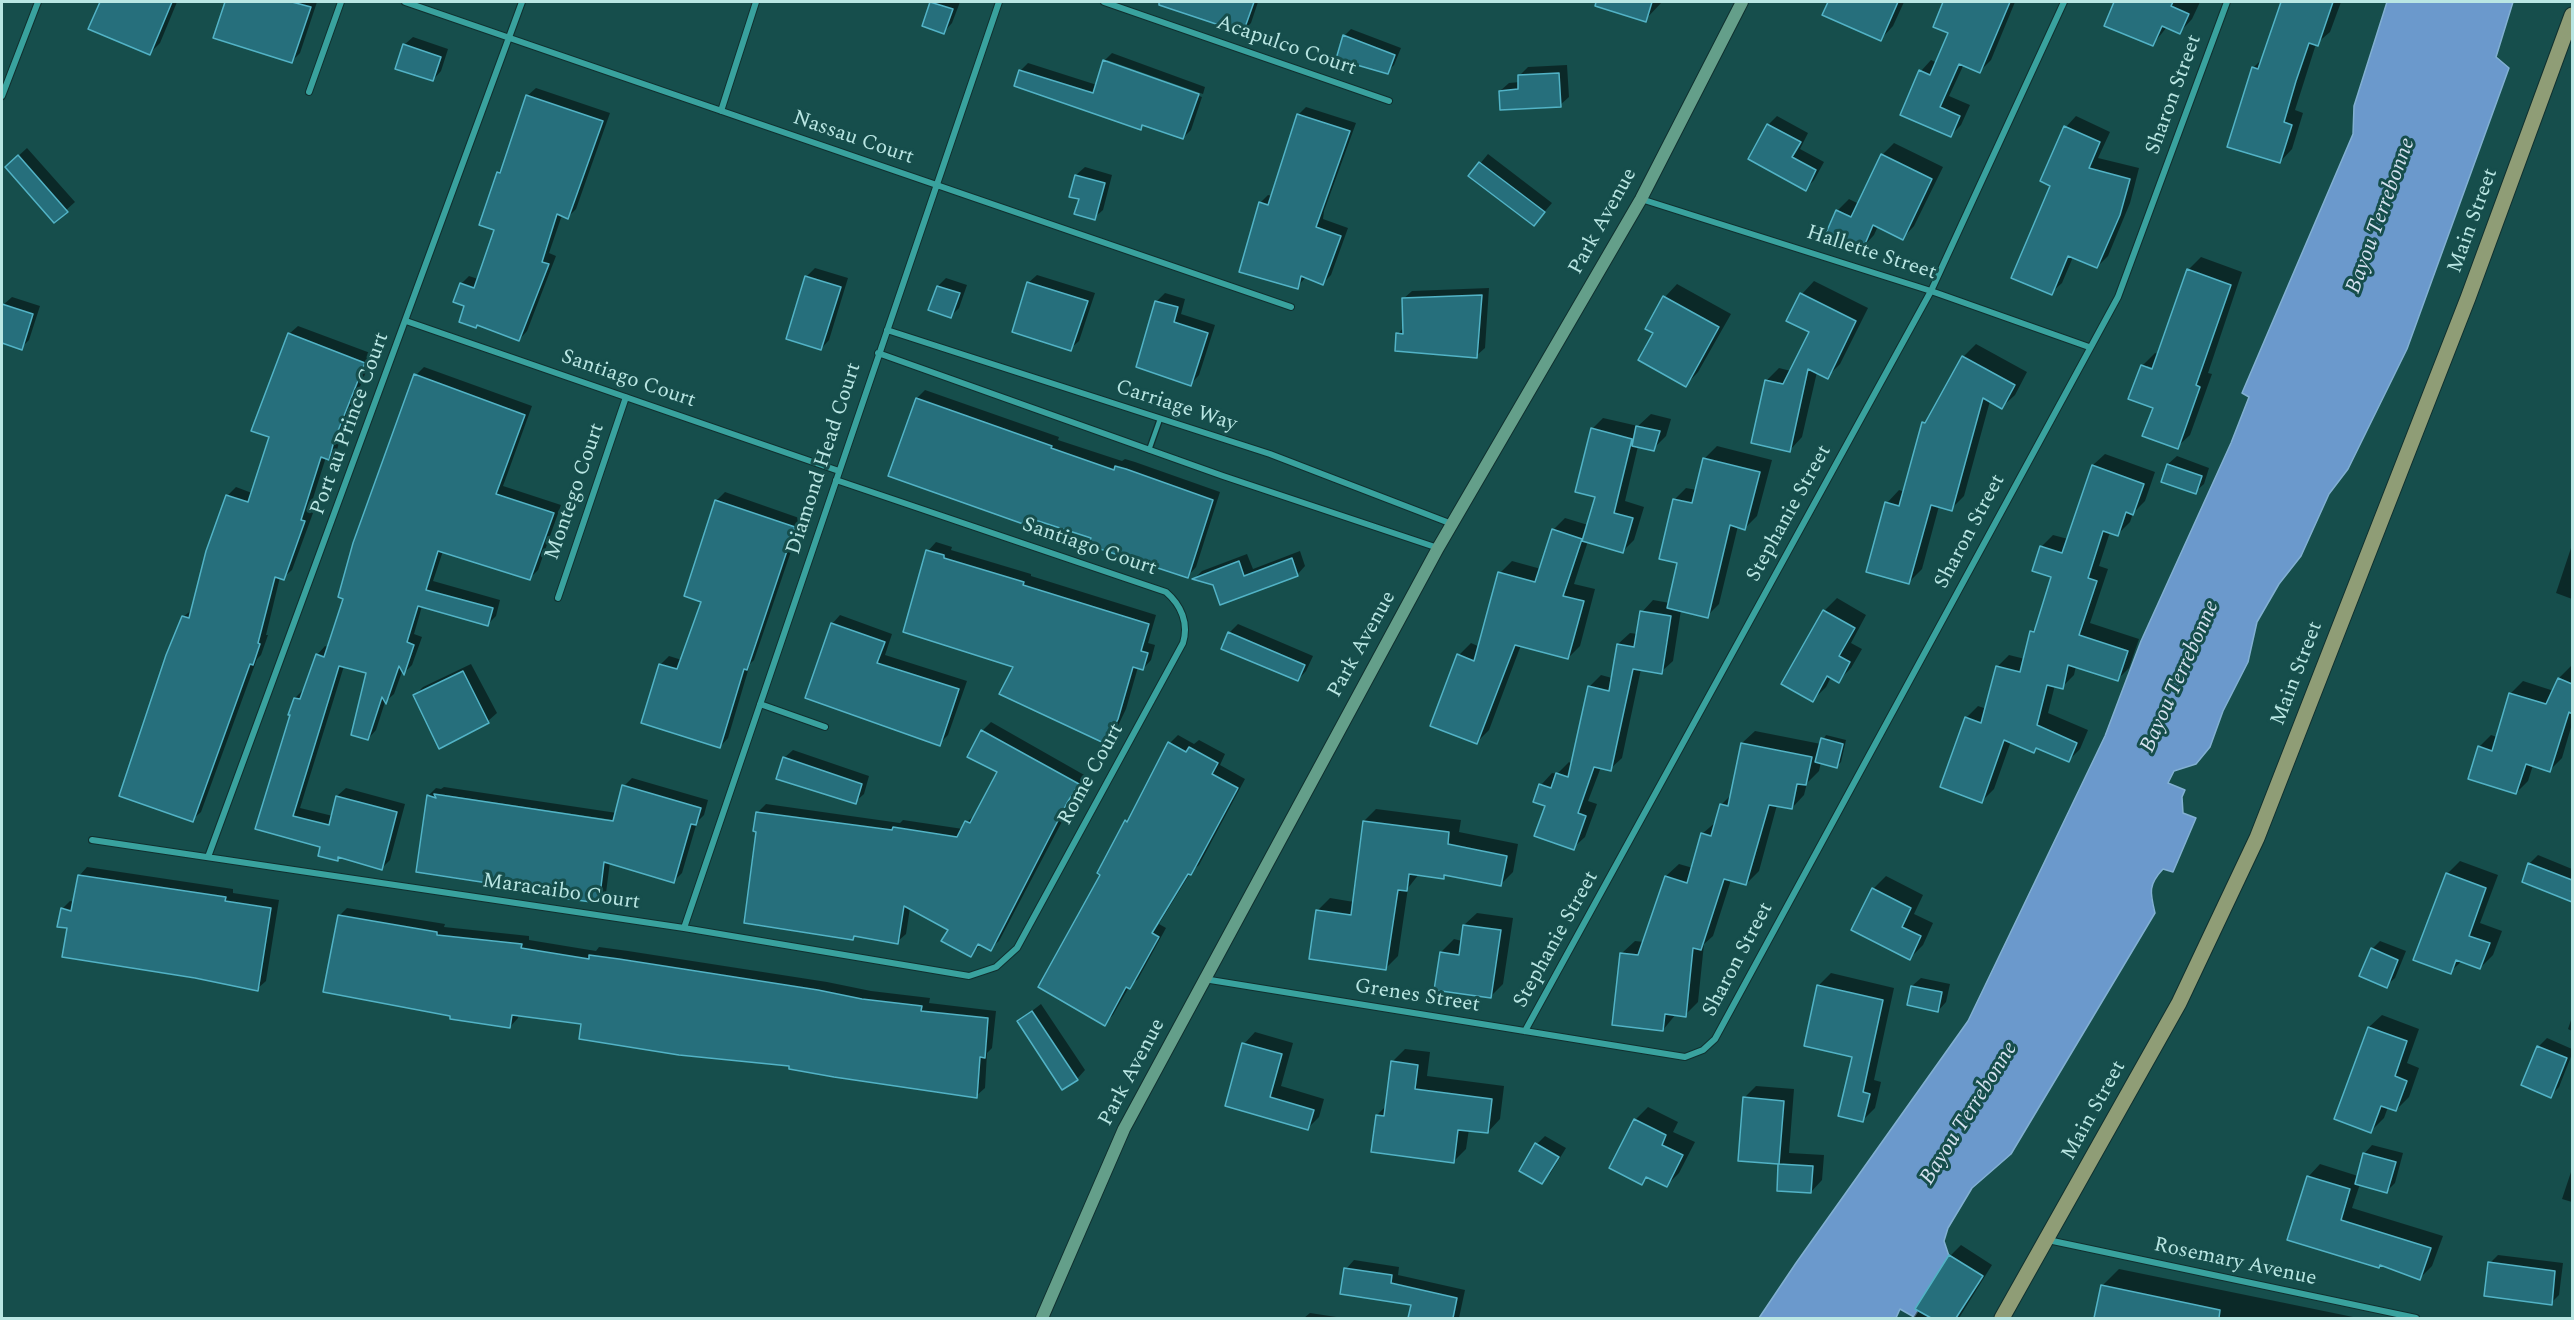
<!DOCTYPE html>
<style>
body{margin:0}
#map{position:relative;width:2574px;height:1320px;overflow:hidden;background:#164e4c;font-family:Spectral,serif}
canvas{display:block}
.frame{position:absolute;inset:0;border:3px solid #b9e6e3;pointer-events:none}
</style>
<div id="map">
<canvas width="2574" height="1320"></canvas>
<div class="frame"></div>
</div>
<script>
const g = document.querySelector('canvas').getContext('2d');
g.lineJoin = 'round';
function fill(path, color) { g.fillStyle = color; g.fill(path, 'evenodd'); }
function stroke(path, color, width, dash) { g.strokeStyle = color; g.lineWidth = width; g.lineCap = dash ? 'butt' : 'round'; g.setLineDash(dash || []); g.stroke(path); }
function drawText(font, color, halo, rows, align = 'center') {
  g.font = font + ' Spectral,serif'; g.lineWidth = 6; g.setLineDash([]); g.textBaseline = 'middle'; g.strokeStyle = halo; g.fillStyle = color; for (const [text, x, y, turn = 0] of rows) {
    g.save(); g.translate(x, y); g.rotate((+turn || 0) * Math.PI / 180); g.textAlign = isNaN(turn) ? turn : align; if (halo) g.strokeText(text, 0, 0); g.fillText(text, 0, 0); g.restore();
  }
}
const water = new Path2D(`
 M2387 2H2513L2496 57 2509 68 2407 349 2348 469 2329 494 2301 556 2279 584 2257 622 2248 662 2223 711 2210 747 2196 764 2174 771 2168 783 2185 790 2182 797 2183 813 2196 818 2173 872 2163 869C2148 885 2150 892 2155 913L2011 1154 1972 1188 1948 1228 1944 1241 1950 1259 1914 1317 1900 1309 1896 1318H1759L1796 1263 1968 1021 2105 736 2141 641 2231 443 2249 397 2242 393 2353 134 2354 106Z`);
fill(water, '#6b99cc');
stroke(water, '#82b0d3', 1.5);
fill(new Path2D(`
 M101 2H177L160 43 150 53 90 28Z
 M232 2H317L300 53 291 62 228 14Z
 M932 2H960L952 23 944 32 924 25Z
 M1155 2H1258L1251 23 1243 31Z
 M1625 2H1662L1645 20 1630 3Z
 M1829 2H1904L1893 26 1881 39 1824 14Z
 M1945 2H2015L1991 60 1980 71 1964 64 1949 96 1970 105 1961 125 1950 136 1921 71 1931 60 1937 63 1950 32 1935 26Z
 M2116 2H2200L2192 19 2180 32 2167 27 2153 44 2106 25Z
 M2284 2H2341L2330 32 2316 44 2295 110 2303 113 2292 149 2280 162 2253 68 2263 58Z
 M1351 29 1401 48 1394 65 1387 72 1344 36Z
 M413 37 448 49 441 71 433 80 404 45Z
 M1112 53 1205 87 1203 94 1107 60V63L1202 97 1191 130 1183 138 1144 124 1140 128 1016 85 1021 70 1028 63 1097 85 1104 61Z
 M1567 65 1569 97 1560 105 1500 91 1509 83 1520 82 1519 76 1528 67Z
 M536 88 610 113 576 209 568 217 562 215 549 253 556 256 527 331 519 340 478 324 476 326 466 305 461 284 469 276 478 279 496 229 498 172 504 167 527 96Z
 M1306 107 1356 123 1324 211 1323 219 1348 228 1331 275 1323 283 1306 277 1297 287 1260 203 1268 195 1272 196 1298 115Z
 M1777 116 1808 133 1800 149 1824 162 1814 180 1806 189 1750 158 1769 124Z
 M2076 116 2110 132 2098 158 2139 168 2130 203 2108 256 2097 267 2073 257 2062 283 2051 293V185L2066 127Z
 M1894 143 1943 167 1914 226 1903 238 1878 226 1874 235 1863 247 1837 211 1849 199 1859 204 1882 155Z
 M27 148 75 202 54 221 15 159Z
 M1488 154 1552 203 1534 224 1470 176Z
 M1085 167 1112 175 1103 210 1094 218 1080 198 1076 175Z
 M2201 257 2242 272 2208 373 2212 374 2190 435 2177 447 2155 407 2142 366 2155 353 2159 354 2188 270ZM2147 366 2160 370 2147 369Z
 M815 268 848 278 829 340 821 349 806 277Z
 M1037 275 1095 293 1079 341 1070 349 1028 283Z
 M946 278 967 285 959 308 951 316 938 286Z
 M1814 281 1868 308 1840 364 1827 377 1817 372 1802 437 1790 450 1766 381 1779 368 1791 371 1811 331 1788 320 1802 294Z
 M1677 284 1731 314 1698 372 1686 385 1655 333 1647 328 1665 297Z
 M1489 288 1485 348 1476 356 1398 334 1404 327 1403 299 1412 291Z
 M1165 293 1185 299 1181 314 1215 325 1199 375 1191 384 1156 302Z
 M12 297 40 306 29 340 21 348 2 342V311L3 305Z
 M298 326 373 354 342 432 337 450 329 458 326 457 309 511 313 513 292 570 283 578 280 577 266 635H268L261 655 257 659 201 812 192 820 183 617 193 609 227 496 236 487 252 493 270 436 289 334Z
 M1976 344 2027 372 2015 395 2002 407 1990 401 1964 496 1951 509 1939 506 1922 569 1909 582 1887 503 1899 490 1905 492 1924 423 1930 417 1963 357Z
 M424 367 532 406 503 486 561 505 538 570 529 579 443 551 433 581 500 600 496 616 488 624 422 606 414 634 422 637 412 665 404 673 403 669 394 694 385 702 376 730 368 739V672L344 666 300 808 333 816 337 796 346 788 405 804 390 860 382 868 340 856 337 859 322 846 257 828 295 698 303 690 317 655 325 646 328 647 416 375Z
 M925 390 1059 437 1058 440 1122 461 1125 459 1135 462 1220 492 1196 567 1188 576 1093 537 1032 518 1026 524 917 398Z
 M1651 414 1671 419 1666 436 1653 449 1638 446 1625 501 1644 507 1634 540 1622 552 1588 541 1574 584 1595 589 1580 646 1568 658 1521 645 1489 730 1477 742 1459 655 1471 643 1480 647 1500 573 1512 561 1541 569 1553 530 1565 518 1588 525 1597 496 1592 429 1603 418 1638 426Z
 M1717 446 1772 460 1757 516 1745 528 1738 526 1719 604 1707 616 1681 610 1673 661 1661 672 1641 669 1622 758 1610 769 1601 767 1588 801 1597 804 1585 837 1573 848 1547 805 1535 801 1541 785 1552 773 1557 774 1569 762 1572 764 1589 687 1601 675 1612 678 1618 644 1630 633 1638 634 1642 612 1653 600 1670 603 1679 562 1674 500 1686 488 1697 490 1705 458Z
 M2105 454 2155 472 2145 501 2133 513 2130 522 2118 534 2110 532 2099 566 2108 569 2090 623 2139 639 2129 668 2117 680 2076 666 2074 675 2062 687 2055 685 2048 713 2088 730 2080 749 2068 761 2037 747 2033 751 2011 741 1994 789 1982 801 1966 718 1978 706 1987 709 1997 667 2009 655 2025 659 2032 631 2038 626 2053 576 2041 547 2053 535 2068 539 2093 465Z
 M2177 456 2209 468 2204 484 2195 492 2163 481 2168 464Z
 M725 492 802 519 754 660 750 664 728 738 720 747 660 665 669 656 682 660 703 601 716 501Z
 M936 542 952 547 951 550 1031 574V576L1156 615 1148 643 1155 645 1151 660 1143 669 1138 667 1126 709 1114 734 1105 743 1015 667 928 551Z
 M2572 545V599L2556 593Z
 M1300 551 1305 566 1297 575 1214 584 1195 578 1202 571 1247 554 1253 569Z
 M1837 598 1866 615 1851 643 1862 649 1851 668 1838 681 1831 677 1826 687 1813 700 1824 611Z
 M840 615 892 634 885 655 967 681 948 735 939 744 832 624Z
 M1238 624 1313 656 1306 671 1298 680 1229 633Z
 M471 664 497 713 488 721 439 747 415 695 423 687Z
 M2571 666 2572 724 2562 758 2550 770 2533 765 2528 781 2516 793 2479 747 2491 735 2497 737 2511 693 2523 681 2554 691 2559 678Z
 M991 722 1086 776 999 941 990 949 981 944 971 955 950 929 910 908 906 934 897 942 856 935 853 938 758 830 757 813 766 804 900 823 903 820 963 829 967 822 976 814 999 772 982 731Z
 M1755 731 1821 744 1826 735 1846 740 1841 762 1837 766 1821 762 1819 771 1807 783 1804 795 1792 808 1777 805 1759 871 1746 884 1731 880 1713 936 1704 944 1698 1002 1685 1015 1676 1014 1663 1030 1622 953 1635 941 1644 942 1666 876 1679 864 1693 868 1702 834 1717 821 1721 805 1732 794 1742 743Z
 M1178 735 1194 744 1199 740 1225 754 1220 765 1245 779 1199 865 1191 872 1159 924 1166 928 1138 979 1129 987 1113 1015 1104 1024 1102 874 1126 821 1133 814 1170 743Z
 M793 750 869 776 864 794 855 802 784 758Z
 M632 778 708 800 704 815 697 822 682 873 674 881 610 862 606 893 598 901 428 796 436 788 441 789 444 787 617 813 624 786ZM438 794 620 821V824L435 796Z
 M1376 809 1461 820 1459 832 1518 844 1513 872 1501 884 1446 874 1443 877 1419 874 1408 888 1398 956 1386 968 1317 911 1330 898 1354 902 1364 821Z
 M2538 855 2572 869V900L2524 881 2530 863Z
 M2460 861 2498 875 2480 923 2502 931 2493 955 2480 968 2462 961 2450 972 2447 874Z
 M87 867 233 889V893L279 900 266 981 257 989 63 956 68 927 62 909 70 901 74 902 79 876Z
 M1886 876 1923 895 1914 914 1933 923 1923 945 1910 958 1873 889Z
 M347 908 445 924 444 927 529 936V940L596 951 599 947 628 951 827 982 871 991 930 998 929 1003 996 1011 992 1048 987 1053 985 1088 976 1096 791 1064 583 1023 519 1014 518 1018 510 1027 452 1014 339 916Z
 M1477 913 1513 918 1503 984 1490 997 1441 952 1454 939 1462 941 1464 925Z
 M2380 941 2406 951 2395 978 2386 986 2372 949Z
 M1831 973 1894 988 1874 1080 1881 1082 1875 1108 1863 1120 1854 1056 1818 986Z
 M1921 978 1950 984 1946 1002 1938 1011 1912 986Z
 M1041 1004 1085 1070 1077 1079 1019 1021Z
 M2382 1015 2419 1029 2407 1063 2419 1068 2409 1097 2396 1110 2388 1107 2384 1118 2371 1131 2369 1027Z
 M2572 1017V1031L2568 1029Z
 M1255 1032 1293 1043 1281 1086 1324 1099 1319 1117 1308 1128 1226 1105 1244 1044Z
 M2547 1038 2572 1049V1054L2559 1087 2550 1096 2538 1047Z
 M1405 1049 1430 1052 1427 1076 1504 1086 1500 1119 1488 1132 1469 1129 1466 1149 1453 1162 1377 1115 1386 1106 1392 1062Z
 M1756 1086 1794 1089 1789 1153 1824 1155 1822 1180 1811 1192 1779 1190 1780 1163 1740 1160 1744 1098Z
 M1648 1107 1678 1122 1673 1132 1695 1142 1679 1173 1667 1185 1649 1176 1642 1183 1635 1120Z
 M1545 1136 1566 1148 1550 1174 1542 1182 1537 1144Z
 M2372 1145 2403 1153 2395 1183 2387 1191 2360 1184 2352 1208 2443 1236 2432 1266 2420 1278 2382 1264 2379 1266 2289 1239 2308 1177 2320 1164 2358 1176 2364 1154Z
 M2572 1169V1202L2562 1199Z
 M1961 1245 1992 1265 1959 1318H1913L1950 1256Z
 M2498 1255 2563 1263 2559 1295 2551 1303 2490 1263Z
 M1354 1260 1399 1267 1398 1275 1465 1290 1459 1318H1409L1413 1304 1346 1269Z
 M2119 1269 2358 1318H2095L2102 1286Z
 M1310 1313 1343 1318H1304Z`), '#0007');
const building = new Path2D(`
 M100 2H172L150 55 88 29Z
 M225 2H292L311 7 292 63 213 38Z
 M930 2 953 9 944 34 922 26Z
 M1159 2H1254L1243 33 1159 5Z
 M1596 2H1652L1646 22 1595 6Z
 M1828 2H1898L1881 41 1822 15Z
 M1943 2H2010L1980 73 1959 64 1940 107 1960 116 1951 137 1900 115 1919 70 1930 75 1948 33 1933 27Z
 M2114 2H2173L2171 6 2189 14 2180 34 2162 26 2153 46 2104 26Z
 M2281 2H2333L2318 46 2309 43 2296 81 2284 122 2292 125 2280 163 2227 147 2252 67 2258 69Z
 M1343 35 1395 55 1388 74 1336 59Z
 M403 44 441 57 433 81 395 69Z
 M1103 60 1199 94 1183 139 1142 125 1141 130 1014 86 1019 70 1093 93Z
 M1559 73 1561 107 1500 110 1499 91 1518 89V75Z
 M526 95 603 121 568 219 557 214 542 262 549 264 519 341 477 325 476 328 459 322 464 306 453 302 460 283 474 288 494 230 479 225 497 172 500 173Z
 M1297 114 1350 131 1316 227 1341 236 1323 285 1301 276 1298 289 1239 272 1259 202 1268 205Z
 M1767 124 1801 142 1792 157 1816 170 1806 191 1748 159Z
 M2064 126 2100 142 2089 168 2130 179 2120 215 2097 268 2068 256 2052 295 2011 278 2050 186 2040 181Z
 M1881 154 1932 179 1903 240 1873 225 1863 249 1826 233 1836 210 1851 217Z
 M18 155 68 212 54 223 5 167Z
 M1479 162 1545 212 1534 226 1468 176Z
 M1075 175 1105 183 1095 220 1074 214 1079 199 1069 197Z
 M2187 269 2231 285 2196 385 2200 387 2178 449 2142 436 2153 408 2128 399 2141 365 2152 369Z
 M805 276 841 287 821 350 786 339Z
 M1027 282 1088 301 1071 351 1012 332Z
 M937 286 960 293 951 318 928 310Z
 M1800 293 1856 321 1828 379 1808 369 1790 452 1751 443 1765 380 1783 384 1809 332 1786 321Z
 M1482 295 1477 358 1395 351 1396 333 1403 334 1402 298Z
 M1663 296 1719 327 1686 387 1638 360 1653 333 1645 329Z
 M1155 301 1178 307 1174 322 1208 333 1191 386 1136 367Z
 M2 304 33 314 22 350 2 343Z
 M288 333 365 363 334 441 329 460 321 457 301 520 305 521 284 580 275 577 258 643 260 644 253 665 250 664 193 822 119 796 166 655 182 616 189 618 206 551 226 495 248 502 269 437 251 431Z
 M1962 356 2015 385 2002 409 1983 398 1952 511 1931 505 1909 584 1866 572 1885 502 1899 506 1922 422 1925 423Z
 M414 374 525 415 496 494 554 513 530 580 438 551 426 590 493 608 488 626 418 606 407 642 414 645 404 675 399 666 386 704 382 697 368 740 351 735 366 673 339 666 293 816 329 825 336 796 397 812 382 870 338 857V861L318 856 320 847 255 829 290 715H288L294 698 300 699 316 654 324 657 343 599 338 597 353 543Z
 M916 398 1052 446 1051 448 1114 470 1115 466 1126 469 1213 500 1188 578 1088 545 1091 538 1029 518 1026 525 888 476Z
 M1636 426 1660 431 1654 451 1632 446Z
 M1591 428 1632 439 1614 513 1633 518 1623 553 1582 541 1595 497 1575 492Z
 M1703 458 1760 472 1745 530 1730 525 1708 618 1667 608 1677 563 1659 559 1673 499 1692 503Z
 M2167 464 2202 476 2196 494 2161 482Z
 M2092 465 2144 484 2133 515 2126 512 2118 536 2103 531 2088 578 2097 581 2079 635 2128 651 2118 681 2068 665 2063 689 2047 685 2037 725 2077 743 2069 762 2036 748 2034 753 2004 740 1982 803 1940 787 1965 717 1981 723 1996 666 2020 672 2030 631 2034 632 2051 577 2032 571 2040 546 2062 553Z
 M715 500 795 527 747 670 744 669 720 748 641 723 659 664 677 669 701 602 684 596Z
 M1552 529 1582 539 1563 596 1584 601 1568 659 1515 645 1477 744 1430 726 1457 654 1474 661 1498 572 1535 582Z
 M926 550 944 555V558L1024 582 1023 585 1149 624 1141 651 1148 653 1143 670 1133 667 1118 719 1106 744 999 694 1013 667 903 632Z
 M1292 558 1298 576 1220 605 1213 585 1192 579 1239 561 1244 576Z
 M1823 610 1855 628 1839 656 1850 662 1839 683 1827 676 1813 702 1781 684Z
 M1640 611 1671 616 1662 674 1633 669 1611 771 1594 767 1578 813 1586 816 1574 850 1534 836 1545 806 1533 802 1539 784 1551 788 1556 773 1568 777 1588 686 1609 691 1617 644 1634 647Z
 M831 623 885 642 877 663 959 689 940 746 805 698Z
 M1228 632 1305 665 1298 681 1221 649Z
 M463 671 489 723 439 749 413 695Z
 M2558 678 2572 684V714L2569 712 2550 772 2526 764 2516 794 2468 779 2478 746 2492 751 2509 693 2546 704Z
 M981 730 1079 784 1067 803 991 951 978 944 971 957 941 941 948 930 904 906 898 944 854 936 853 940 744 923 756 832 753 831 756 812 892 830 893 827 957 837 965 821 970 823 997 772 967 757Z
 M1821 738 1843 744 1837 768 1815 762Z
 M1168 742 1186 752 1189 747 1218 763 1212 774 1238 788 1191 875 1188 874 1152 933 1159 937 1130 989 1126 987 1105 1026 1038 987 1100 875 1097 873 1125 820 1127 822Z
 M1741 743 1812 757 1806 785 1797 784 1792 809 1769 805 1746 885 1724 879 1701 950 1693 948 1686 1017 1665 1014 1663 1031 1612 1025 1620 953 1638 955 1665 876 1687 883 1701 833 1711 836 1720 804 1728 806Z
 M783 757 862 784 856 804 776 779Z
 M622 785 701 808 696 825 691 824 674 883 604 862 599 903 539 895 540 891 416 872 427 795 436 798 434 794 613 821Z
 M1363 821 1449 832 1448 844 1507 856 1501 886 1444 875V879L1409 874 1407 891 1398 890 1386 970 1309 959 1316 910 1351 915Z
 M2528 863 2572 880V902L2522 882Z
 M2446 873 2486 888 2469 936 2490 943 2480 969 2456 960 2451 974 2413 960Z
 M78 875 226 897 225 901 271 908 258 991 195 978 62 957 67 928 57 927 61 908 71 911Z
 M1872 888 1911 908 1902 927 1921 936 1910 960 1851 930Z
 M338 915 437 932V935L522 944 521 948 589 959V955L619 959 818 990 862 999 922 1006 921 1011 988 1018 985 1058 980 1057 977 1098 834 1077 789 1069V1066L679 1055 579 1039 581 1024 512 1015 510 1028 450 1019V1016L323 992Z
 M1463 925 1501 930 1491 998 1434 990 1440 952 1459 955Z
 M2371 948 2398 960 2387 988 2359 976Z
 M1817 985 1883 1000 1863 1092 1870 1094 1863 1122 1838 1116 1852 1057 1804 1046Z
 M1911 986 1942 992 1938 1012 1907 1005Z
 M1032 1011 1078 1080 1062 1090 1017 1021Z
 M2368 1027 2407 1041 2395 1076 2407 1081 2396 1111 2381 1106 2371 1133 2334 1119Z
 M1242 1043 1282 1054 1270 1097 1314 1110 1308 1130 1225 1106Z
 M2537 1046 2567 1058 2551 1098 2521 1085Z
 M1391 1061 1418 1065 1415 1089 1492 1099 1488 1133 1458 1130 1454 1163 1371 1152 1376 1115 1384 1116Z
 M1743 1097 1784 1101 1779 1164 1813 1166 1811 1193 1777 1191 1778 1164 1738 1161Z
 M1634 1119 1666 1135 1662 1145 1683 1155 1667 1187 1646 1177 1642 1185 1609 1168Z
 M1535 1143 1559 1157 1542 1184 1519 1171Z
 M2363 1153 2396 1162 2387 1193 2355 1184Z
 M2307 1176 2350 1189 2341 1220 2431 1248 2420 1280 2380 1265 2379 1268 2287 1240Z
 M1949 1255 1983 1276 1956 1318H1931L1915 1309Z
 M2488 1262 2555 1271 2552 1305 2484 1296Z
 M1344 1268 1392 1275 1391 1283 1457 1298 1453 1318H1408L1411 1305 1340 1294Z
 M2101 1285 2220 1310 2219 1318H2094Z`);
fill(building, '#266f7c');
stroke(building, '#52b3c6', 1.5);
const service = new Path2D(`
 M1149 450 1160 419`);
const minor = new Path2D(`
 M405 2 1291 307
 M1104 2 1389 101
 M309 92 341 2
 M2 96 38 2
 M721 111 756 2
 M1641 199 1931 291 2089 347
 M406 321 839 471
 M887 330 1270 454 1452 524
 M878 353 1223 476 1438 548
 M558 598 626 397
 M760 704 825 727
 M92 840 684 928 969 976 996 967 1017 948 1183 643C1189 623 1181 605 1166 592L836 480
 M208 857 522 2
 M684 928 999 2
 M1204 979 1685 1057 1703 1050 1715 1039 2118 297 2227 2
 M1525 1031 1931 291 2064 2
 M2048 1240 2416 1318`);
const secondary = new Path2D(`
 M1042 1318 1124 1129 1438 548 1641 199 1742 2`);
const primary = new Path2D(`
 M2002 1318 2179 1003 2257 838 2468 298 2572 15`);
stroke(service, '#10302f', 7);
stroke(minor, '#10302f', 8);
stroke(secondary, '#10302f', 14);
stroke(primary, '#10302f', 17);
stroke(service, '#39a29e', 4.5);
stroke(minor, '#39a29e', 6);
stroke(secondary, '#649f8a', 12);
stroke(primary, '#8f9d76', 15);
drawText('21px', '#b9e6e3', '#164e4c', [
 ["Acapulco Court",1286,47,19],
 ["Sharon Street",2175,95,-70],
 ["Nassau Court",853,139,19],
 ["Main Street",2474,221,-70],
 ["Park Avenue",1604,222,-61],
 ["Hallette Street",1871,254,18],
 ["Santiago Court",628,380,19],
 ["Carriage Way",1176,407,18],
 ["Port au Prince Court",351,424,-70],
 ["Diamond Head Court",825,459,-72],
 ["Montego Court",576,492,-71],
 ["Stephanie Street",1790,514,-61],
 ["Sharon Street",1971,532,-62],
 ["Santiago Court",1089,548,19],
 ["Park Avenue",1363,645,-61],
 ["Main Street",2298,674,-69],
 ["Rome Court",1092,775,-61],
 ["Maracaibo Court",561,893,8],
 ["Stephanie Street",1557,940,-61],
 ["Sharon Street",1739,960,-62],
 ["Grenes Street",1417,997,9],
 ["Park Avenue",1133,1073,-62],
 ["Main Street",2095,1111,-61],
 ["Rosemary Avenue",2235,1263,12]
]);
drawText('italic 22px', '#d6e3f1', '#164e4c', [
 ["Bayou Terrebonne",2382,216,-70],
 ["Bayou Terrebonne",2181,677,-66],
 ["Bayou Terrebonne",1970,1114,-58]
]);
</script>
